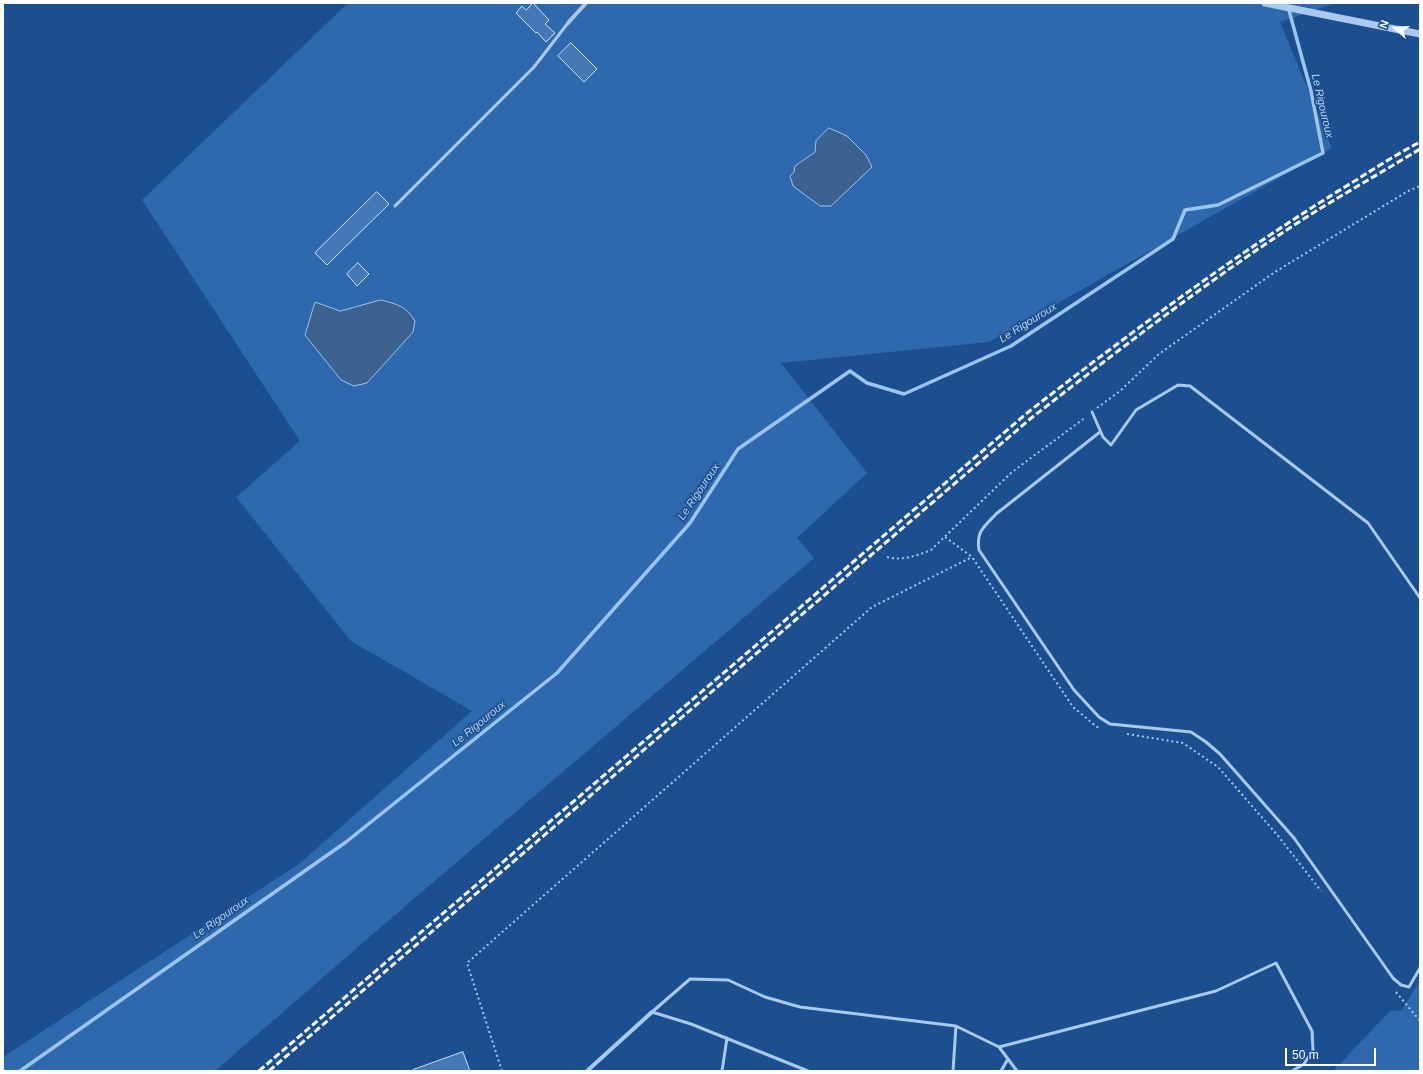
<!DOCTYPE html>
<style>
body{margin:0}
#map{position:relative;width:1423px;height:1074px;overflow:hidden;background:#1b4f8f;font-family:Helvetica,sans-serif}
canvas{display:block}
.frame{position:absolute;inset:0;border:4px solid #fff;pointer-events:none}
.north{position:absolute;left:1375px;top:8px;width:40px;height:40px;-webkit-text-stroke:3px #1b4f8f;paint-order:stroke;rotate:289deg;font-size:11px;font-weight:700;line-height:16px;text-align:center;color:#fff}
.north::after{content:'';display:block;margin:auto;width:14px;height:18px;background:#fff;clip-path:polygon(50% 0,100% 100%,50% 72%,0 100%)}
.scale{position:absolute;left:1285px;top:1048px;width:91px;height:18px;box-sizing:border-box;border:2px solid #fff;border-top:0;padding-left:5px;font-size:12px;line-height:14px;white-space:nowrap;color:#fff;-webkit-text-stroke:3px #1b4f8f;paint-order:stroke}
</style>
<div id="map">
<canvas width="1423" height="1074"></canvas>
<div class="frame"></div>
<div class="north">N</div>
<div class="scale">50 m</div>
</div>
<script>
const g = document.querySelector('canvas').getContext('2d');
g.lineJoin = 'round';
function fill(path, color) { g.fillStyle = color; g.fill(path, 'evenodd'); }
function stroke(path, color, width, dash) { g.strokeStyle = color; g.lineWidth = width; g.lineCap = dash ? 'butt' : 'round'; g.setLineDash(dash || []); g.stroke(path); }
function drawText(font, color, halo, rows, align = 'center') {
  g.font = font + ' Helvetica,sans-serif'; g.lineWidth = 3.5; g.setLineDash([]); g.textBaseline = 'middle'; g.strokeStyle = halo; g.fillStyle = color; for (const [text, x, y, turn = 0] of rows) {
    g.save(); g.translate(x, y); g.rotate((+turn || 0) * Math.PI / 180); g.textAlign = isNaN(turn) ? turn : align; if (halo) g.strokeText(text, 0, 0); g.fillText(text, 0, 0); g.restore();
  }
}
fill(new Path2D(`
 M348 3H1336L1280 22 1332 148 989 342 781 363 867 473 797 538 814 558 410 902 215 1071H3V1057L299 864 472 711 351 641 236 497 300 441 142 200Z
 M1420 980V1071H1333L1390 1011 1402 1010Z`), '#2e69ad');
const water = new Path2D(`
 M829 128 847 136 866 155 872 167 831 206H820L793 186 790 176 794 172 795 166 815 152 816 141Z
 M381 300C397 304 406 306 415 321L413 332 367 383 354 386 341 380 305 335 315 302 340 311Z`);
fill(water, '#3c6290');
stroke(water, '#9cc4f0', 1);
stroke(new Path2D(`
 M20 1071 346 842 557 673 690 523 738 449 850 371 867 383 904 394 1011 346 1173 239 1185 210 1218 205 1323 153 1311 91 1287 3`), '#9cc4f0', 3.5);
const building = new Path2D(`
 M533 3 549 20 545 24 555 33 546 42 537 32 536 33 516 13 522 6 526 10Z
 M571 43 597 69 584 82 558 56Z
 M377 192 389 204 327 265 315 253Z
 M358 263 369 274 357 286 347 274Z
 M463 1052 470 1071H413V1070Z`);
fill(building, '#4478b7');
stroke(building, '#cfe3fa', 1);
stroke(new Path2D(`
 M1097 408 1120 391 1159 354 1275 272 1408 191 1420 186
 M945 537 972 557 1073 707 1097 727H1100
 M887 557C902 561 916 556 931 550L1012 472 1086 417
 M1127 734 1183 743 1218 767 1279 837 1321 891
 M1396 992 1420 1021
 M502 1071 467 963 872 607 972 557`), '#a9c9ee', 2, [2, 3]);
stroke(new Path2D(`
 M395 206 534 67 568 23
 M1092 412 1103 437 1111 445 1136 410 1178 385 1190 386 1368 523 1420 598
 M1100 432 996 514C984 527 976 531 979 550L1074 690 1099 717 1110 724 1191 732 1206 742 1220 754 1294 838 1393 978 1401 985 1409 987 1420 968
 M652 1012 690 979 728 980 765 997 800 1007 956 1026 999 1047 1216 991 1276 963 1312 1031 1313 1050 1304 1064 1292 1071
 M652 1012 691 1024 808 1071
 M999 1047 1017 1071
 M722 1071 727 1038
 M953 1071 956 1026
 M1001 1071 1008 1059`), '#a9c9ee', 3);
stroke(new Path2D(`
 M568 23 586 3
 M587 1071 652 1012`), '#a9c9ee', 4);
stroke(new Path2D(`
 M1265 3 1420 34`), '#a9c9ee', 7);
stroke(new Path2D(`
 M259 1071 1027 413C1134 330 1242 249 1358 179 1378 166 1399 153 1420 142
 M269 1071 1030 419C1124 346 1220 271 1321 208 1354 188 1387 169 1420 149`), '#fff', 3, [7, 3]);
drawText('italic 11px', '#b5d3f5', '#1b4f8f', [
 ["Le Rigouroux",1322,106,77],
 ["Le Rigouroux",1028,323,-32],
 ["Le Rigouroux",699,492,-56],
 ["Le Rigouroux",479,724,-39],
 ["Le Rigouroux",221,918,-35]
]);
</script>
